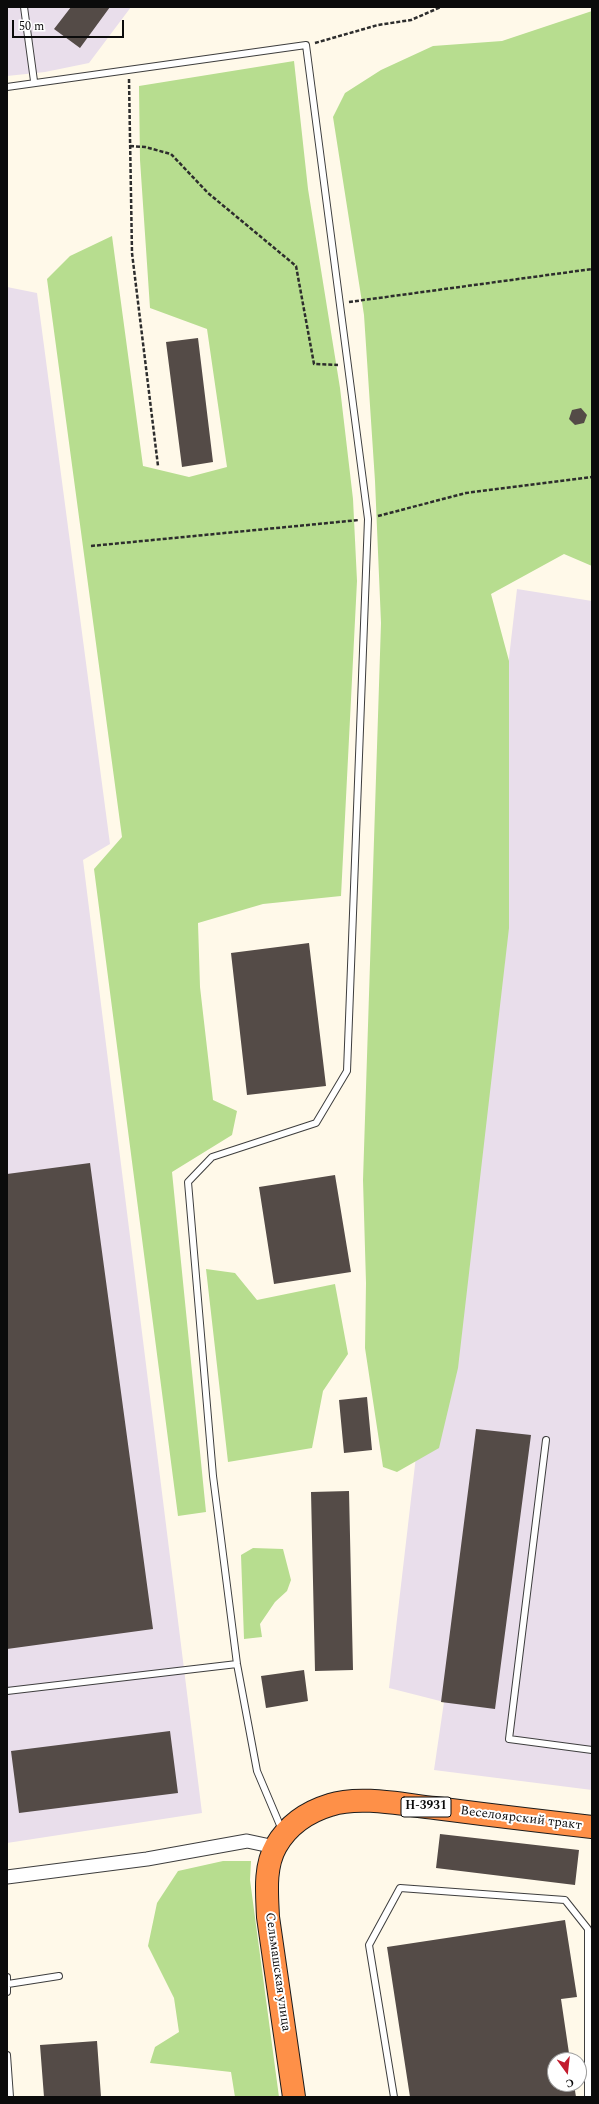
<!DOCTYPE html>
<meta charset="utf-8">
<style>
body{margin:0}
#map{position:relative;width:599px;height:2104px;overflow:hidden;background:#fff9e9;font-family:Spectral,serif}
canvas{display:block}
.frame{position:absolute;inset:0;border:8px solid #0b0b0b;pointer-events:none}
.north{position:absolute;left:547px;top:2052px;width:40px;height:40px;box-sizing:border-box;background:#fff;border:1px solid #9d9d9d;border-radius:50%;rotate:165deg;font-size:11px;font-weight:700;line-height:16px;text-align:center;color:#0b0b0b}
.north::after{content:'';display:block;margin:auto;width:14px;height:18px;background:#c31b2d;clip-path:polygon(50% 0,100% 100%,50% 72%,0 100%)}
.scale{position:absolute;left:12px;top:20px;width:112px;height:18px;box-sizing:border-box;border:2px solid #0b0b0b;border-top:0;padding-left:5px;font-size:12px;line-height:14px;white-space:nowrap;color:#0b0b0b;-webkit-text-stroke:3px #fff;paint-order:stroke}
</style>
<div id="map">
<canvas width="599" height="2104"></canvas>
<div class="frame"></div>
<div class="north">С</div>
<div class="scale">50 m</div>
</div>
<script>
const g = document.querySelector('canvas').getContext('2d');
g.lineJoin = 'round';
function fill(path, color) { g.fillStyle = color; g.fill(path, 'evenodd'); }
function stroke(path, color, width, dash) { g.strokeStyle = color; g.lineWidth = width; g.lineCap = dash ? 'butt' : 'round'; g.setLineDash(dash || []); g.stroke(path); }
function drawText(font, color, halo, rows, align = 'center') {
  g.font = font + ' Spectral,serif'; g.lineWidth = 4; g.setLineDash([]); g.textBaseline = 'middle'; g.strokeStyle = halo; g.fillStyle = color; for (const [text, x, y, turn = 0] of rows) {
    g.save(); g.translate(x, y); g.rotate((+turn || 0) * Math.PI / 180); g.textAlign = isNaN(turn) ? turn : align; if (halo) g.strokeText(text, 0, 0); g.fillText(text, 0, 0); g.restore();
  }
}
fill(new Path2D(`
 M7 7H131L89 63 45 72 7 76Z
 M7 287 37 293 110 844 83 860 202 1813 7 1843Z
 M517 589 592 601V1790L434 1770 444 1702 389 1688Z`), '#e9deeb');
fill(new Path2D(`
 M592 11V566L564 554 491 594 509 661V928L458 1368 439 1448 397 1472 383 1467 365 1348 366 1283 363 1180 381 623 375 481 364 315 333 117 345 93 381 70 433 46 502 41Z
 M294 61 308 189 340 388 353 499 357 581 341 896 263 904 198 923 200 987 213 1100 237 1111 232 1135 172 1172 206 1512 178 1516 94 869 122 837 47 279 70 256 112 236 143 466 189 477 227 467 207 329 150 308 140 160 139 86Z
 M206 1269 235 1273 257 1300 335 1284 348 1354 323 1391 312 1448 228 1462Z
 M253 1548 283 1549 291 1580 287 1591 275 1602 260 1624 262 1637 244 1639 241 1555Z
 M223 1861H251L250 1880 279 2097H235L231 2072 150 2063 155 2047 179 2032 174 1998 148 1946 157 1903 178 1871Z`), '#b7dd8f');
fill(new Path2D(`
 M71 7H110L80 48 54 29Z
 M198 338 213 462 182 467 166 342Z
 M581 408 587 415 584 423 575 425 569 419 572 410Z
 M309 943 326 1086 247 1095 231 953Z
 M90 1163 153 1629 7 1649V1174Z
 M335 1175 351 1272 274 1284 259 1187Z
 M367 1397 372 1450 344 1453 339 1400Z
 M476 1429 531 1435 495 1709 441 1702Z
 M349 1491 353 1670 315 1671 311 1492Z
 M304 1670 308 1701 266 1708 261 1676Z
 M170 1731 178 1793 19 1813 11 1751Z
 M440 1834 579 1850 575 1885 436 1868Z
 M565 1920 577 1997 561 1999 570 2060H555V2084H574L576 2097H410L387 1947Z
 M97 2041 101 2097H44L40 2045Z`), '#544b47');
const lane = new Path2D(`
 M24 7 34 81
 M7 87 306 45 368 519 347 1071 316 1123 212 1157 188 1182 213 1476 237 1664 257 1771 282 1830
 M546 1440 509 1739 592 1750
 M7 1691 237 1664
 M7 1977V1992
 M8 1984 59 1976
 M7 2055 10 2097
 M394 2097 369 1945 400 1888 565 1900 588 1929V2097`);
const street = new Path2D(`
 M7 1877 147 1859 247 1841 275 1847`);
const highway = new Path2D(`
 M294 2097 268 1917C267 1894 264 1867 276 1846 288 1825 307 1812 330 1805 360 1795 405 1805 435 1808 488 1815 540 1821 592 1827`);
stroke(lane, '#3e3e3e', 8);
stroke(street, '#3e3e3e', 15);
stroke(highway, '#1c1c1c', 24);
stroke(new Path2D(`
 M315 43 378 25 411 20 441 7
 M129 79 132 253 158 466
 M130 146 145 147 171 154 208 193 296 266 314 364 338 365
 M349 302 592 269
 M378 516 466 493 592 477
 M91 546 359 520`), '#2d2d2d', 2.5, [4, 2]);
stroke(lane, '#fff', 6);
stroke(street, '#fff', 13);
stroke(highway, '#fe9048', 22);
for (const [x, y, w] of [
 [426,1807,50]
]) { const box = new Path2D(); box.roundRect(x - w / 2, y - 10, w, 20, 3); g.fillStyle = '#fff'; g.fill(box); stroke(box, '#0b0b0b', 1); }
drawText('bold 12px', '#0b0b0b', null, [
 ["Н-3931",426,1807]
]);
drawText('13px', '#0b0b0b', '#fff', [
 ["Веселоярский тракт",521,1819,7],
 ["Сельмашская улица",277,1972,82]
]);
</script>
